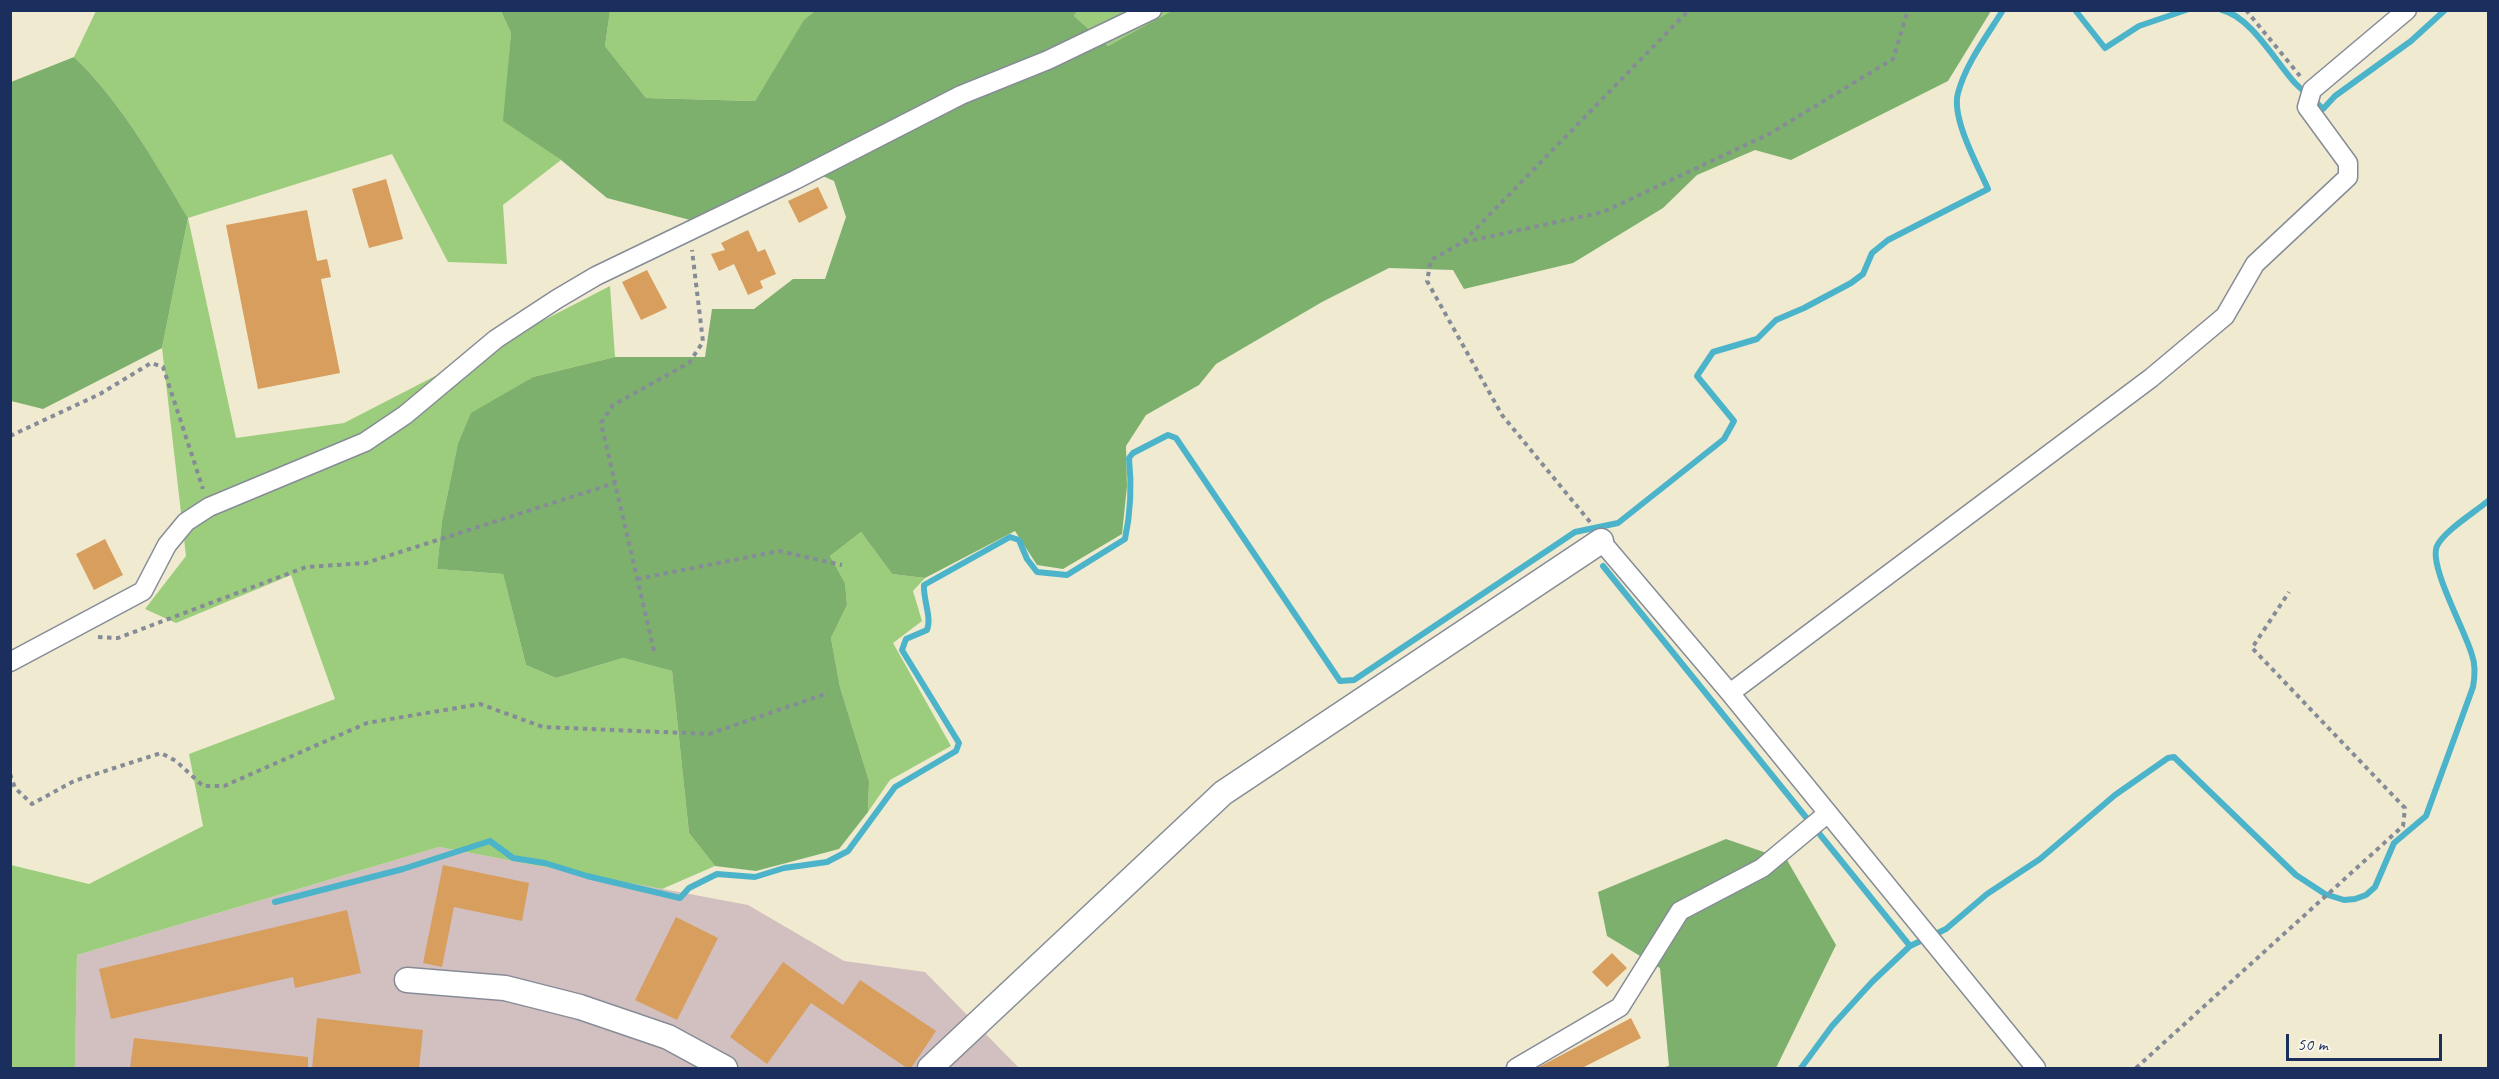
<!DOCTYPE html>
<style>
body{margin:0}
#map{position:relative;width:2499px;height:1079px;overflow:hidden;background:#f0ead0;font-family:Caveat,sans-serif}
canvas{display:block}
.frame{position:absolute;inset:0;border:12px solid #1b2f5e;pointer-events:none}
.scale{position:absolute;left:2286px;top:1034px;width:156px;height:27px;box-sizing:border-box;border:3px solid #1b2f5e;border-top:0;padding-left:8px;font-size:18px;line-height:21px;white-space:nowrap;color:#1b2f5e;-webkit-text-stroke:4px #fbf7ec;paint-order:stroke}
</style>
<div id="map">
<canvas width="2499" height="1079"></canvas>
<div class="frame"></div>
<div class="scale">50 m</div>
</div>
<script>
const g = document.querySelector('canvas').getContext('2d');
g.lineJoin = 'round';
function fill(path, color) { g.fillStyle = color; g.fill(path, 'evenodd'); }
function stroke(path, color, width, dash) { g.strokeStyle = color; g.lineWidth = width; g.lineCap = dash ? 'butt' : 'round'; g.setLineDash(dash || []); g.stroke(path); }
fill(new Path2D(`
 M439 847 748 905 844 961 925 972 1019 1068H75L77 955Z`), '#d2bfc0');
fill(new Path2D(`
 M96 11H501L511 33 504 121 561 160 503 205 507 264 448 262 392 154 188 218 236 438 344 423 610 286 615 357 533 377 471 414 458 443 442 521 437 569 503 574 526 665 556 678 623 658 672 671 689 833 715 866 662 889 439 847 77 955 75 1068H11V865L89 884 203 826 189 754 335 699 291 575 176 623 145 609 186 556 162 348 188 218C155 162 121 102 74 57Z
 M610 11H815L804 21 755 101 646 98 605 46Z
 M1077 11H1174L1108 46 1074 16Z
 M861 532 892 574 925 578 913 591 922 621 893 643 951 746 890 780 868 812 869 781 840 687 831 638 847 605 845 583 830 556Z`), '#9ccd7c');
fill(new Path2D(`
 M1174 10 1991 11 1948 81 1791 160 1755 150 1697 175 1663 208 1573 263 1464 289 1453 270 1389 268 1322 302 1216 364 1199 385 1146 415 1126 446 1127 486 1122 534 1063 569 1037 565 1015 531 925 578 892 574 861 532 830 556 845 583 847 605 831 638 840 687 869 781 868 812 839 849 756 871 715 866 689 833 672 671 623 658 556 678 526 665 503 574 437 569 442 521 458 443 471 413 533 377 615 357H705L712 309H754L793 279H825L846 217 834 181 805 168 690 220 607 198 561 160 503 121 511 33 501 11H610L605 46 646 98 755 101 804 20 815 11H1077L1074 16 1108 46Z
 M74 57C121 102 155 162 188 218L162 348 43 409 11 401V82Z
 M1726 839 1787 860 1836 945 1776 1068H1660L1669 1066 1660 968 1607 936 1598 892Z`), '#7db06c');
stroke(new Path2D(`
 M2075 10 2105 48 2139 26 2186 10
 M2222 10C2251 17 2275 61 2295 83 2304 92 2314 100 2323 109L2335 96 2411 41 2445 10
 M1603 566 1910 946
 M275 902 403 869 490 841 513 858 545 863 587 876 680 898 689 888 717 874 755 877 784 868 827 862 848 851 895 787 956 751 959 743 902 650 906 639 927 630C932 617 923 600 924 585L1010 537 1019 540 1027 559 1037 572 1067 575 1125 539C1131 511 1132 487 1129 458L1133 453 1168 435 1176 438 1340 681 1354 680 1575 532 1618 523 1724 439 1734 421 1697 376 1713 352 1757 339 1776 320 1804 308 1851 283 1863 274 1872 253 1888 240 1988 189C1978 166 1951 118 1958 93 1966 63 1987 36 2003 10
 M1801 1068 1832 1026 1872 982 1910 946 1946 929 1987 894 2040 859 2115 795 2168 758 2174 757 2296 875 2325 894 2344 900 2355 899 2366 895 2375 887 2394 843 2426 816 2473 687C2475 676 2476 666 2472 655 2466 632 2428 565 2437 546 2444 531 2475 512 2488 501`), '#4bb4ca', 6);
fill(new Path2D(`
 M386 179 403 239 369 248 352 189Z
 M818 187 828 208 799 223 788 201Z
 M307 210 317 261 327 259 331 277 321 279 340 373 258 389 226 225Z
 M748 230 758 252 765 249 776 274 760 281 763 288 748 295 734 264 719 271 711 254 725 250 721 243Z
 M647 270 667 308 641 320 622 282Z
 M105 539 123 575 94 590 76 554Z
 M443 865 529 883 522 921 454 907 442 967 423 963Z
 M347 910 361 973 295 988 293 977 111 1019 99 969Z
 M676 917 718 938 677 1020 635 1000Z
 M1612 953 1627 968 1607 987 1592 972Z
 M783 962 843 1005 860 980 936 1031 911 1068H907L811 1003 767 1064 730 1037Z
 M317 1018 423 1030 419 1068H312Z
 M1631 1018 1641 1038 1582 1068H1537Z
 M134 1038 308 1057V1068H130Z`), '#d79e5e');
const minor = new Path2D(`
 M1601 541 1730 693 2036 1068
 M10 662 143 591 167 545 186 522 209 507 365 442 405 415 496 339 557 299 596 276 795 180 961 95 1048 60 1152 10
 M1730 693 2151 378 2225 316 2255 264 2348 177V163L2307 107 2312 90 2407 10
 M1516 1068 1620 1007 1680 911 1762 868 1828 813`);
const tertiary = new Path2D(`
 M407 980 505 988 580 1007 668 1037 725 1068
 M930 1068 1223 793 1601 541`);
stroke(minor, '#868c97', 21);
stroke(tertiary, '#868c97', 27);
stroke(new Path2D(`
 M2246 10 2300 76
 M1464 242 1603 212 1771 133 1893 59 1908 10
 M10 436 100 394 151 363 163 367 203 489
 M1590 522 1502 415 1427 281 1431 260 1463 242 1689 10
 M637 579 779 551 842 565
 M98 637 118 638 306 567 366 563 615 483
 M654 651 601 423 613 405 689 363 703 342 692 250
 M10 774 15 788 32 804 74 781 161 753 176 761 203 786H224L367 723 480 704 543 727 709 734 828 693
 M2136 1068 2403 826 2405 808 2252 648 2289 592`), '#868c97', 4, [4.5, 4.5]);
stroke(minor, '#fff', 18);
stroke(tertiary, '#fff', 24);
</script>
